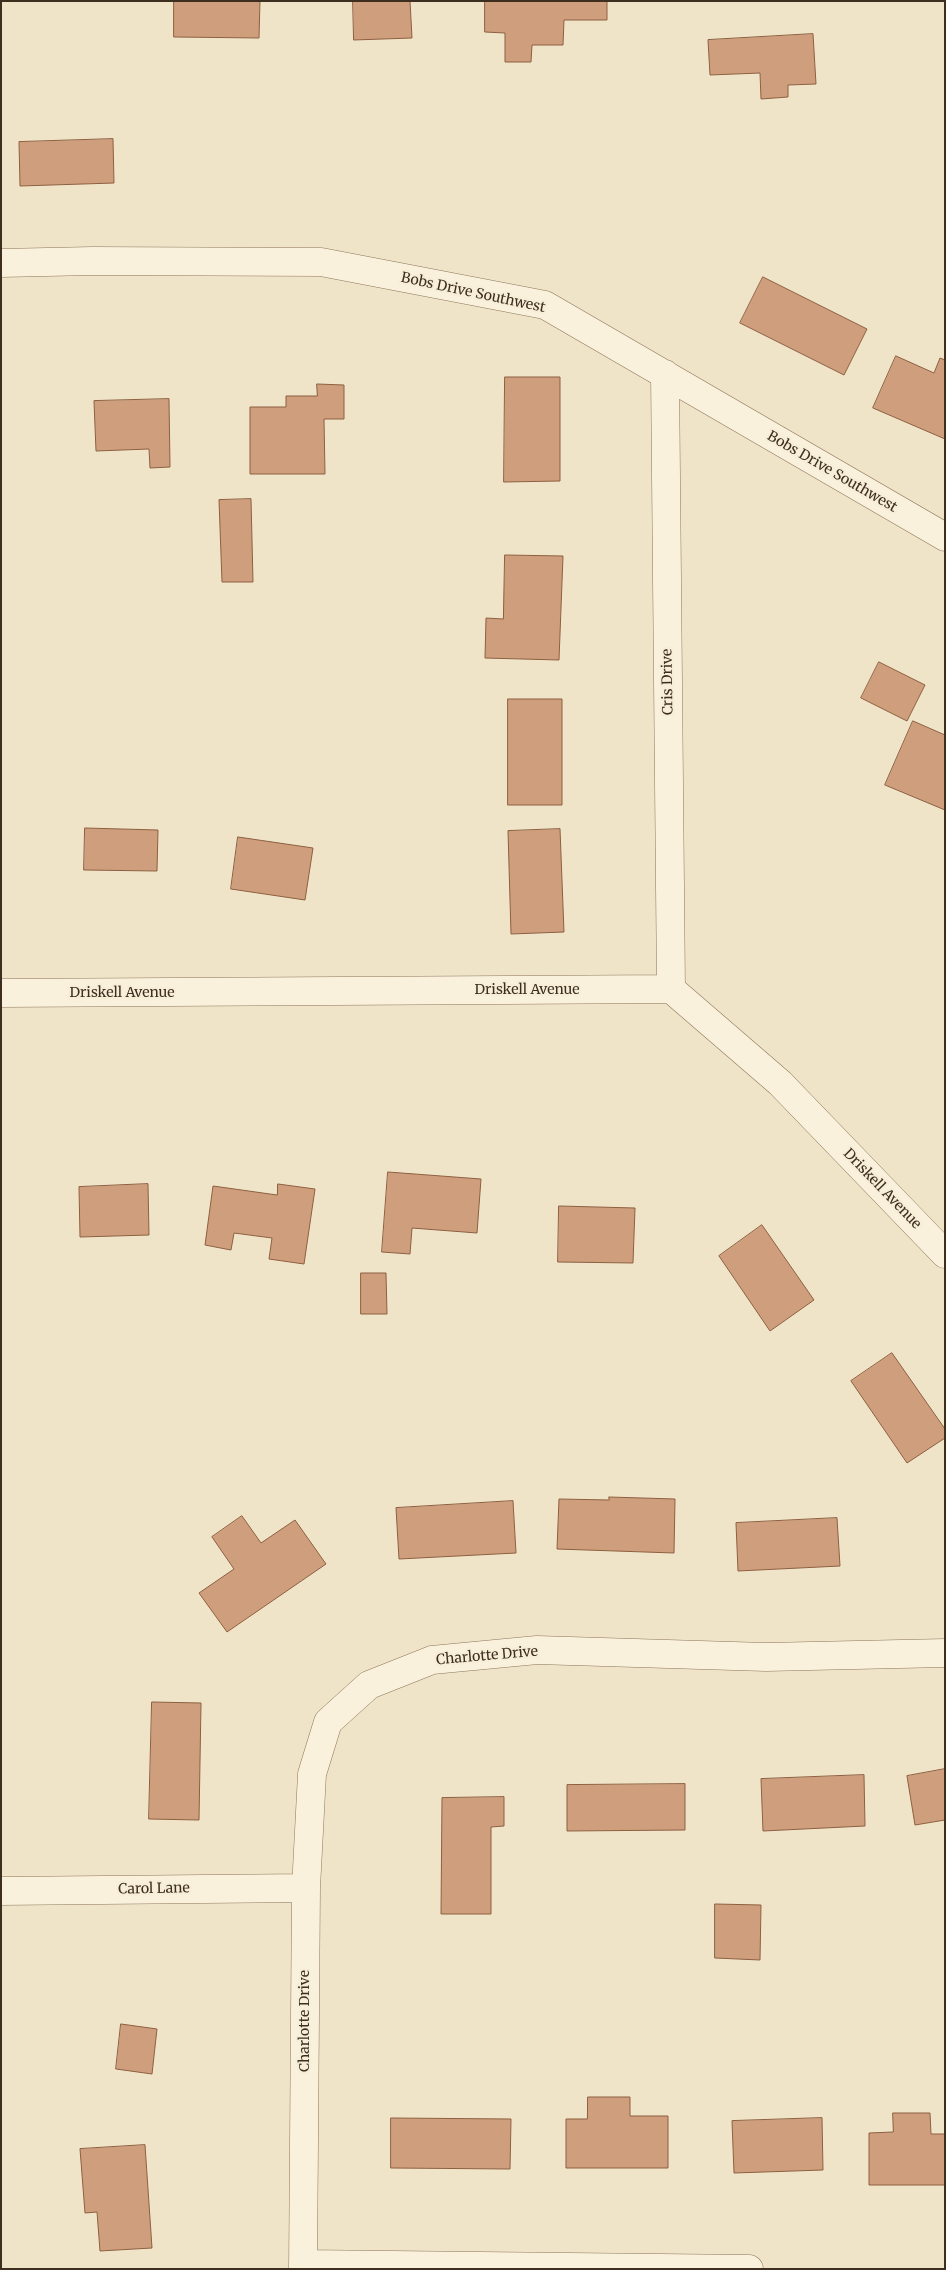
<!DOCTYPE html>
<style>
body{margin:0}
#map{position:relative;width:946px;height:2270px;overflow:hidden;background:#f0e4c8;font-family:Merriweather,serif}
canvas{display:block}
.frame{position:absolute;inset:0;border:2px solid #3d2e20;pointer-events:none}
</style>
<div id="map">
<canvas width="946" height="2270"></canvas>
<div class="frame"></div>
</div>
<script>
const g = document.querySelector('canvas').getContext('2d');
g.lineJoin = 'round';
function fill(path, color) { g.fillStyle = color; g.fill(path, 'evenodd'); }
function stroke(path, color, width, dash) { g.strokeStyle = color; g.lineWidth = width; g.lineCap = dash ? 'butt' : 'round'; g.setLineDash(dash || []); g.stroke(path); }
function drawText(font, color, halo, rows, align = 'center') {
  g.font = font + ' Merriweather,serif'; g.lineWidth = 4.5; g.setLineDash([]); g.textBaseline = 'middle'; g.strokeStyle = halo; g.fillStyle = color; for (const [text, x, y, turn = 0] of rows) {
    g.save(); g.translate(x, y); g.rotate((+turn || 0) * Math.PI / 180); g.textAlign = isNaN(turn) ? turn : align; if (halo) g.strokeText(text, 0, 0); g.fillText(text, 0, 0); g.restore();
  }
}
const building = new Path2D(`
 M174 1H260L259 38 174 37Z
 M353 1H410L412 38 354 40Z
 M485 1H607V20H564L563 45H532L531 62H505V33L485 32Z
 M813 34 816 84 788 85V97L761 99 760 73 710 75 708 40Z
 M113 139 114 183 20 186 19 142Z
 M763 277 867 329 844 375 740 323Z
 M896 356 934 373 940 358 945 360V439L873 408Z
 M505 377H560V481L504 482Z
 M317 384 344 385V419H324L325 474H250V407H286V396H317Z
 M169 399 170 467 150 468 149 449 96 451 94 401Z
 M251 499 253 582H222L219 500Z
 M505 555 563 556 559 660 485 658 486 618 503 619Z
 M879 662 925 685 907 721 861 698Z
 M508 699H562V805H508Z
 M913 721 945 735V810L885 785Z
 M85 828 158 830 157 871 84 870Z
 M560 829 564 932 511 934 508 831Z
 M238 837 313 848 305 900 231 889Z
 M388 1172 481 1179 477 1233 412 1228 410 1254 382 1252Z
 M148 1184 149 1235 80 1237 79 1187Z
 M278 1184 315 1189 304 1264 269 1259 272 1238 234 1233 231 1250 205 1245 213 1186 277 1195Z
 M559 1206 635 1208 633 1263 558 1262Z
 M762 1225 814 1300 770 1331 719 1256Z
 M361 1273H386L387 1314H361Z
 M892 1353 945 1429V1438L907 1463 851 1381Z
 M609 1497 675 1499 674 1553 557 1549 559 1499 609 1500Z
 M513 1501 516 1553 399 1559 396 1508Z
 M242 1516 261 1543 295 1520 326 1564 227 1632 199 1593 234 1569 212 1537Z
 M837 1518 840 1566 738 1571 736 1523Z
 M152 1702 201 1703 199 1820 149 1819Z
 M945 1769V1820L915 1825 907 1776Z
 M864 1775 865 1826 763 1831 761 1779Z
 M685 1784V1830L567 1831V1785Z
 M504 1797V1826L491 1827V1914H441L442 1798Z
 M715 1904 761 1905 760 1960 715 1958Z
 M121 2024 157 2029 152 2074 116 2069Z
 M588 2097H630V2116H668V2168H566V2119H587Z
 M893 2113H930L931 2134H945V2185H869V2133L893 2132Z
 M391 2118 511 2119 510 2169 391 2168Z
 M822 2118 823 2170 734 2173 732 2121Z
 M145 2145 152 2248 100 2251 97 2212 85 2213 80 2149Z`);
fill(building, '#cf9f7d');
stroke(building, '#8d5f41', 1);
const street = new Path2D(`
 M1 263 92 261 321 262 545 305 945 537
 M665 374 671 989
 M1 993 671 989 780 1083 945 1254
 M1 1891 306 1888
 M303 2264 749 2269
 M303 2269 306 1888 312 1774 328 1722 369 1685 432 1660 537 1650 766 1657 945 1653`);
stroke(street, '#8d765c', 29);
stroke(street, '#faf1dc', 28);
drawText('14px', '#3d2e20', '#f7eed8', [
 ["Bobs Drive Southwest",473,293,12],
 ["Bobs Drive Southwest",832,472,30],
 ["Cris Drive",668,682,-91],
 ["Driskell Avenue",527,990],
 ["Driskell Avenue",122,993],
 ["Driskell Avenue",882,1189,46],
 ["Charlotte Drive",487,1656,-5],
 ["Carol Lane",154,1889,-1],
 ["Charlotte Drive",305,2021,-90]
]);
</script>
